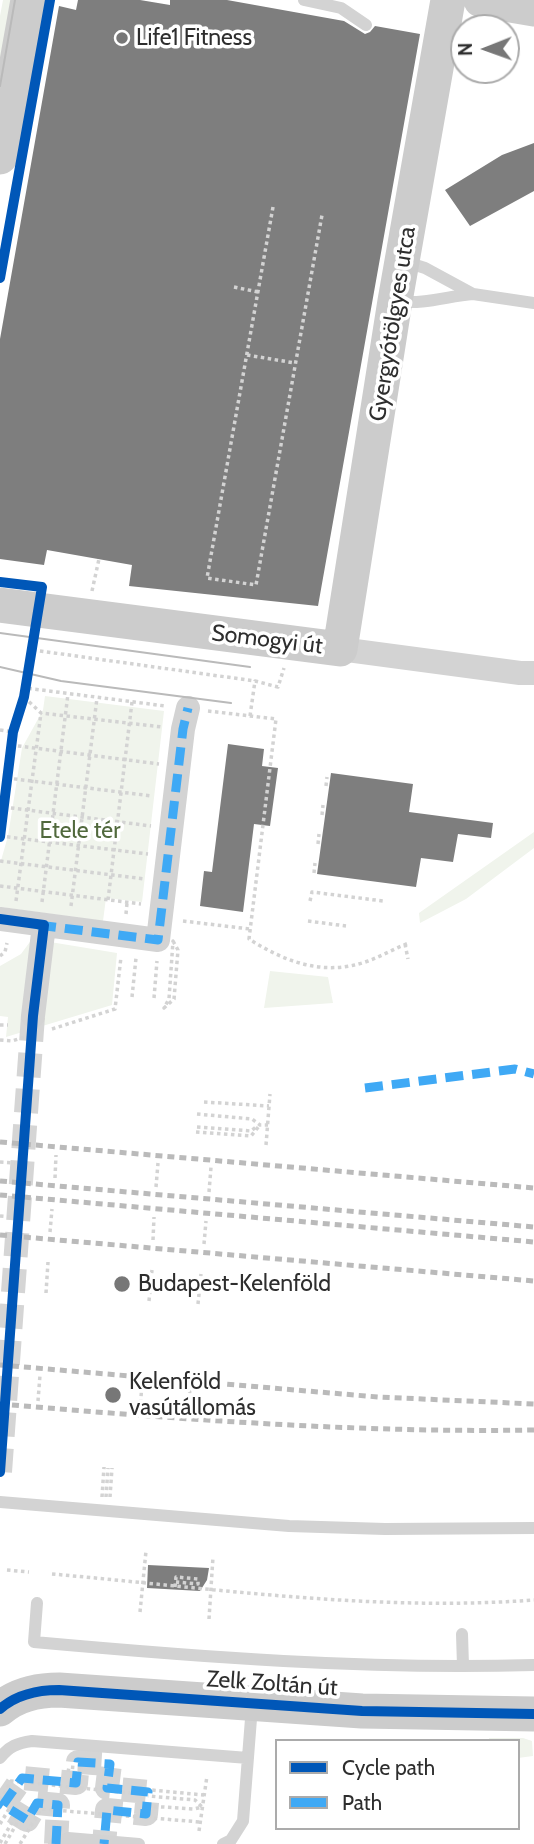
<!DOCTYPE html>
<meta charset="utf-8">
<style>
body{margin:0}
#map{position:relative;width:534px;height:1844px;overflow:hidden;background:#fff;font-family:Cabin,sans-serif}
canvas{display:block}
.legend{position:absolute;left:275px;top:1739px;width:245px;height:91px;box-sizing:border-box;background:#fff;border:2px solid #ababab;margin:0;padding:9px 12px;list-style:none;font-size:21px;color:#2e2e2e}
.legend li{display:flex;align-items:center;gap:14px;height:35px}
.legend b{width:35px;border:2px solid #ababab}
.north{position:absolute;left:450px;top:14px;width:70px;height:70px;box-sizing:border-box;background:#fff;border:2px solid #ababab;border-radius:50%;rotate:269deg;font-size:19px;font-weight:700;line-height:28px;text-align:center;color:#2e2e2e}
.north::after{content:'';display:block;margin:auto;width:24px;height:32px;background:#777;clip-path:polygon(50% 0,100% 100%,50% 72%,0 100%)}
</style>
<div id="map">
<canvas width="534" height="1844"></canvas>
<ul class="legend">
<li><b style="height:9px;background:#0057b8"></b>Cycle path</li>
<li><b style="height:9px;background:#3fa9f5"></b>Path</li>
</ul>
<div class="north">N</div>
</div>
<script>
const g = document.querySelector('canvas').getContext('2d');
g.lineJoin = 'round';
function fill(path, color) { g.fillStyle = color; g.fill(path, 'evenodd'); }
function stroke(path, color, width, dash) { g.strokeStyle = color; g.lineWidth = width; g.lineCap = dash ? 'butt' : 'round'; g.setLineDash(dash || []); g.stroke(path); }
function drawText(font, color, halo, rows, align = 'center') {
  g.font = font + ' Cabin,sans-serif'; g.lineWidth = 7; g.setLineDash([]); g.textBaseline = 'middle'; g.strokeStyle = halo; g.fillStyle = color; for (const [text, x, y, turn = 0] of rows) {
    g.save(); g.translate(x, y); g.rotate((+turn || 0) * Math.PI / 180); g.textAlign = isNaN(turn) ? turn : align; if (halo) g.strokeText(text, 0, 0); g.fillText(text, 0, 0); g.restore();
  }
}
fill(new Path2D(`
 M3 0H17L0 98V16Z
 M45 696 164 711 142 902 106 898 103 921 0 907V864L8 836 22 748 43 710Z
 M534 832V848L466 899 420 923 419 913Z
 M32 939 117 953 112 1005 6 1037 8 1017 0 1016V966L21 954Z
 M270 971 328 977 333 1003 264 1008Z
 M489 1738H523L532 1741 533 1756 518 1758V1741H489Z`), '#f0f4ec');
fill(new Path2D(`
 M78 0H140L170 5V0H227L344 21 365 34 370 32 375 26 420 34 318 606 129 586 132 565 47 550 44 565 0 559V339L59 6 76 10Z
 M534 143V191L470 226 445 190 502 155Z
 M228 744 264 749 262 766 278 768 270 826 254 824 243 912 200 906 204 871 212 872Z
 M331 773 413 784 409 812 493 823 491 838 458 834 453 862 421 858 416 887 317 874Z
 M148 1565 209 1568 207 1580 200 1591 147 1588Z`), '#7e7e7e');
stroke(new Path2D(`
 M0 1472 33 1016
 M56 1844 58 1805 37 1803 27 1820 3 1805 22 1778 76 1783 78 1762 110 1764 107 1788 148 1792 146 1814 107 1810 104 1844`), '#d5d5d5', 24, [24, 12]);
stroke(new Path2D(`
 M273 207 207 578 256 585 322 215
 M234 287 258 292
 M247 355 295 363
 M92 591 99 559
 M33 650 255 681
 M24 697 41 713 162 727
 M208 711 276 719 249 939C285 962 325 977 368 961 382 956 395 948 409 943
 M250 716 255 681 278 687 284 668
 M0 730 13 732
 M11 745 159 764
 M7 778 152 796
 M326 786 327 777
 M4 807 151 826
 M322 815 323 805
 M0 836 148 854
 M0 837 13 732 26 688 165 706
 M318 844 319 834
 M0 861 145 879
 M314 873 315 863
 M0 886 141 904
 M108 900 132 702
 M16 901 41 713
 M310 901 312 892 383 901
 M42 902 68 694
 M71 906 97 698
 M126 914 127 903
 M183 921 250 929
 M308 921 346 926
 M173 941 178 950 174 999 164 1008 169 999Z
 M405 944 408 959
 M0 956 5 952 7 943
 M132 997 136 958
 M154 998 157 961
 M0 1025H8
 M52 1029 115 1009 121 957
 M0 1040 12 1041 25 1037
 M204 1102 269 1106
 M197 1114 252 1119 260 1125H268
 M197 1127 251 1131 256 1127
 M196 1132 251 1136 260 1125
 M266 1145 270 1094
 M0 1162 15 1163
 M55 1178 56 1155
 M156 1187 158 1163
 M209 1192 211 1167
 M0 1216 11 1217
 M50 1232 52 1209
 M153 1240 154 1217
 M204 1244 206 1221
 M46 1293 48 1262
 M149 1301 152 1270
 M198 1304 201 1274
 M38 1401 40 1375
 M140 1410 142 1384
 M188 1414 190 1388
 M102 1497 104 1467
 M106 1497 108 1468
 M110 1497 112 1468
 M7 1570 29 1572
 M52 1574C211 1588 373 1612 534 1600
 M175 1587 176 1577 198 1579V1584L176 1582
 M140 1612 146 1551
 M209 1619 213 1557
 M68 1772 69 1767 81 1768 79 1788
 M0 1800 11 1781 140 1794 141 1789 204 1795
 M147 1806 194 1809 202 1807 195 1800 148 1796
 M0 1824 9 1809
 M199 1831 207 1776
 M0 1843 17 1814
 M5 1844 21 1816
 M20 1844 41 1809 200 1822`), '#d3d3d3', 3.5, [3.5, 3.5]);
stroke(new Path2D(`
 M304 0 341 8 366 25
 M406 262 425 268 473 294 534 303
 M398 301C423 305 448 296 473 294
 M0 1502 289 1526 385 1529 534 1528
 M37 1603 34 1642C200 1657 367 1670 534 1665
 M462 1634 463 1666
 M0 1758C9 1746 18 1743 32 1741L248 1758
 M54 1844 68 1838 139 1844
 M223 1844 231 1840 243 1821 252 1706`), '#d3d3d3', 12);
stroke(new Path2D(`
 M340 649 520 673H534
 M0 919 158 940 183 729 188 708
 M33 1016 44 925`), '#d3d3d3', 24);
stroke(new Path2D(`
 M481 0 534 9
 M0 157 28 0
 M0 605 340 649 395 301 448 0
 M0 1709C17 1694 37 1690 59 1690L362 1711 534 1714`), '#ccc', 35);
stroke(new Path2D(`
 M0 86 15 0
 M0 633 250 667
 M0 667 61 681 231 703`), '#bababa', 2);
stroke(new Path2D(`
 M0 1142 534 1188
 M0 1181 534 1227
 M0 1195 534 1242
 M0 1235 534 1281
 M0 1365 378 1397 534 1404
 M0 1404C178 1419 355 1433 534 1430`), '#bababa', 5, [7, 5]);
stroke(new Path2D(`
 M38 925 158 940 183 729 188 708
 M365 1088 515 1069 534 1074
 M56 1844 58 1805 37 1803 27 1820 3 1805 22 1778 76 1783 78 1762 110 1764 107 1788 148 1792 146 1814 107 1810 104 1844`), '#3fa9f5', 9, [18, 9]);
stroke(new Path2D(`
 M0 278 50 0
 M0 582 42 587 24 697 13 732 0 837
 M0 919 44 925 33 1016 0 1472
 M0 1709C17 1694 37 1690 59 1690L362 1711 534 1714`), '#0057b8', 10);
for (const [x, y, r, color] of [
 [122,38,7,"#777"],
 [122,1284,9,"#777"],
 [113,1395,9,"#777"]
]) { const dot = new Path2D(); dot.arc(x, y, r, 0, 2 * Math.PI); g.fillStyle = color; g.fill(dot); stroke(dot, '#fff', 2.5); }
drawText('23px', '#2e2e2e', '#fff', [
 ["Life1 Fitness",136,38],
 ["Budapest-Kelenföld",138,1284],
 ["Kelenföld",129,1382],
 ["vasútállomás",129,1408]
], 'left');
drawText('23px', '#2e2e2e', '#fff', [
 ["Gyergyótölgyes utca",393,324,-81],
 ["Somogyi út",267,640,7],
 ["Zelk Zoltán út",272,1684,4]
]);
drawText('23px', '#51693d', '#fff', [
 ["Etele tér",80,831]
]);
</script>
